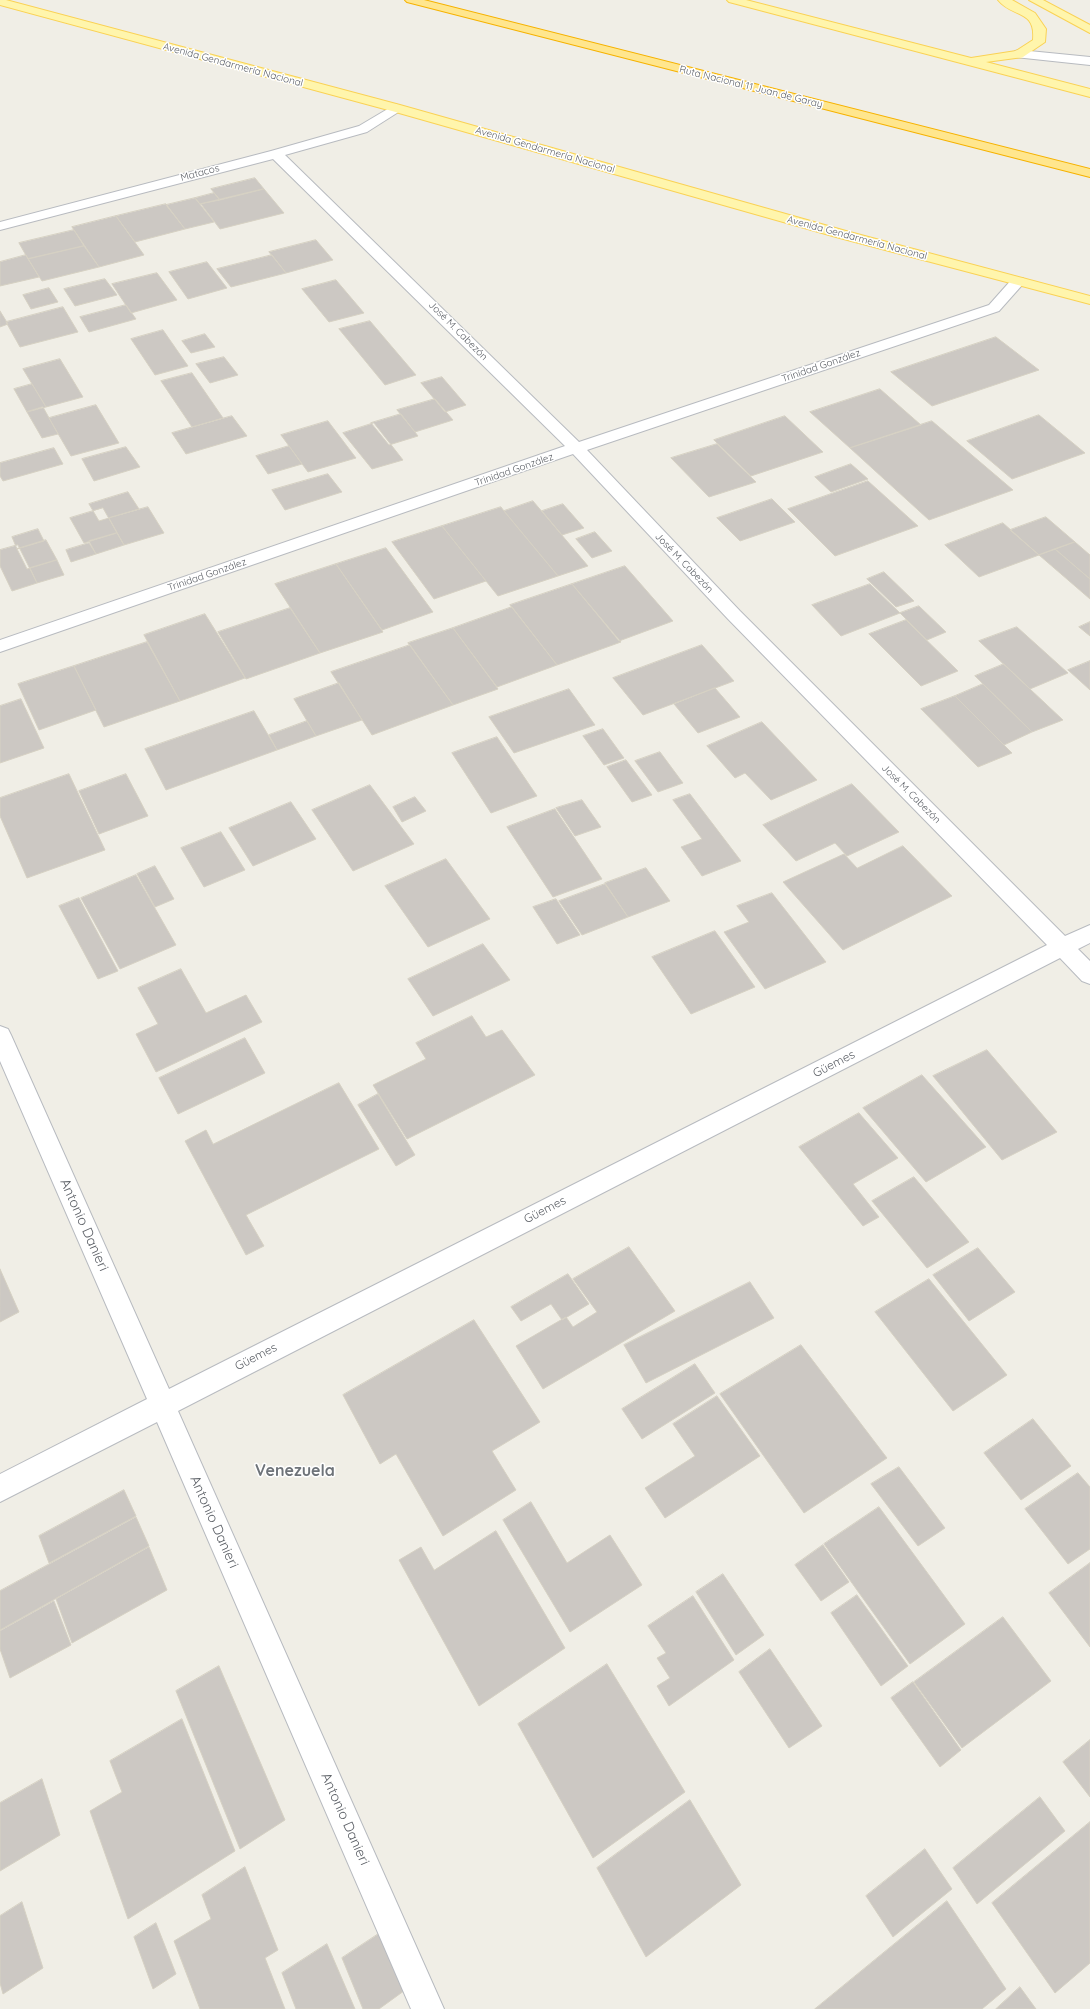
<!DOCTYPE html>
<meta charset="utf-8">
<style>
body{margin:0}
canvas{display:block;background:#f0eee6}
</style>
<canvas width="1090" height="2009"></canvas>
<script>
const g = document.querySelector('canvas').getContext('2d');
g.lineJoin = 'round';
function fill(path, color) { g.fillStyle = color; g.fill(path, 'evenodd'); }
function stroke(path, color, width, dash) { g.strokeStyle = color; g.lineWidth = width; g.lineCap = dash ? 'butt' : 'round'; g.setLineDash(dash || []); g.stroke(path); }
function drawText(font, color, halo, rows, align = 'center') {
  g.font = font + ' Quicksand,sans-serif'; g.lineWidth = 3; g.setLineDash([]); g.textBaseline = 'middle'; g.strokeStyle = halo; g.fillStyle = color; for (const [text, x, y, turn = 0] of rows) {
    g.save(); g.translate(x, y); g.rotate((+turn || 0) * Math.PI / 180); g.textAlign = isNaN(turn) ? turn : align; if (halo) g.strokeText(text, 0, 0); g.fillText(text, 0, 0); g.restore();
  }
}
const building = new Path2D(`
 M255 178 264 189 220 200 211 189Z
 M264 189 284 213 220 229 201 204Z
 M214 193 220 200 200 204 195 198Z
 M195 198 214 222 185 229 166 205Z
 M166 204 185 229 135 242 116 216Z
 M116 216 144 255 99 267 72 227Z
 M74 230 84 246 28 259 19 243Z
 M316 240 333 260 286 273 269 252Z
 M84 246 99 267 42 281 28 259Z
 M26 255 39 277 0 286V262Z
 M272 255 286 273 231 287 217 269Z
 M207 262 227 288 188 299 169 272Z
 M157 273 177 300 131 313 112 284Z
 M105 279 117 295 75 306 64 289Z
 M336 280 364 313 329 322 302 289Z
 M49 288 58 302 31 309 23 295Z
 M126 305 136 319 89 332 80 317Z
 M63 307 78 332 20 347 6 322Z
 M0 311 8 324 0 327Z
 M370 321 416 375 385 385 339 329Z
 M163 330 188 366 155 375 131 339Z
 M205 334 215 347 191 353 182 341Z
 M996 337 1039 370 932 406 891 372Z
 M224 357 238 375 210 383 196 364Z
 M60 359 83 397 46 407 23 369Z
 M192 373 223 418 192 427 161 381Z
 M442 377 466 405 445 412 421 383Z
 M32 384 46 407 27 412 14 389Z
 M880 389 921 425 850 448 810 412Z
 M435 399 453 420 415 432 397 410Z
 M96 405 119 443 71 456 49 418Z
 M43 407 58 434 42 438 27 412Z
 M401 414 418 436 389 445 371 423Z
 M1039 415 1085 453 1012 479 967 441Z
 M232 416 247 436 186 454 172 433Z
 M785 416 823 452 751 476 714 440Z
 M328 421 356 458 308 472 281 435Z
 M932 421 1013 490 929 520 850 448Z
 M374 423 403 460 372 469 343 433Z
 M717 444 756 482 709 497 671 458Z
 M289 446 302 464 268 474 256 456Z
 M126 447 140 467 94 481 82 459Z
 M54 448 63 464 3 481 0 476V463Z
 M851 464 868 479 831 492 815 477Z
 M328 474 342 492 285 510 272 490Z
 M868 481 918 526 835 556 788 509Z
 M128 492 139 509 99 521 89 504Z
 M772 499 795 522 740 541 717 518Z
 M533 501 588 566 558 576 504 511Z
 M563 504 584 528 562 535 542 511Z
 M148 507 164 533 124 545 109 518Z
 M501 507 504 511 558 576 498 596 442 526Z
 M103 508 117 533 84 543 70 518Z
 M1046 517 1075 542 1039 555 1010 530Z
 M1003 523 1039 555 979 577 945 545Z
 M442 526 486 581 434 599 392 542Z
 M38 529 44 541 17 549 12 537Z
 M595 532 612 551 592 558 576 539Z
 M117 533 124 545 96 554 89 541Z
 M46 540 57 560 27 569 17 549Z
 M1075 542 1090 555V579L1055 549Z
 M89 543 96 554 71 562 66 550Z
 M18 545 37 583 12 591 0 566V550Z
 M386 548 433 612 382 630 336 564Z
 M1055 549 1090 579V599L1039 555Z
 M57 560 64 575 37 583 30 568Z
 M336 564 383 632 320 653 275 584Z
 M625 566 673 621 619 641 572 584Z
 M884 572 914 601 896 607 867 579Z
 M572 584 621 642 557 665 510 605Z
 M870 584 900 613 841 636 812 605Z
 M919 606 946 632 927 640 900 613Z
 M512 607 557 665 497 687 453 628Z
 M290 608 320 653 246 679 218 632Z
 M205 614 245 678 180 701 144 635Z
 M906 620 958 671 921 686 869 634Z
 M1090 622V636L1079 627Z
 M1017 627 1068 673 1030 689 979 641Z
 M453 628 498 689 453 705 408 643Z
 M147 642 180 701 104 727 74 666Z
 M410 645 453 705 372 735 331 672Z
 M702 645 734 681 643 715 613 678Z
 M1090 661V690L1068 670Z
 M1004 664 1030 689 1063 720 1032 732 975 676Z
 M74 666 96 710 39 730 18 684Z
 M339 683 362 720 316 736 294 699Z
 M983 684 1032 732 1004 745 955 696Z
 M715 688 740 717 698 733 674 704Z
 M569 689 595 725 514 753 489 717Z
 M955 696 1012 753 978 767 921 709Z
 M21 699 44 748 0 763V706Z
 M254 711 277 750 166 790 145 749Z
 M307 721 316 736 277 750 269 735Z
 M762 722 817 780 771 800 745 773 735 778 707 746Z
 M603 729 624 758 604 765 583 736Z
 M497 737 537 796 491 813 452 753Z
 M660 752 683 783 658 792 635 761Z
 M626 760 652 795 632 802 607 767Z
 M69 774 105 850 27 878 0 816V798Z
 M126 774 148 816 99 834 79 791Z
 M852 784 899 832 847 856 835 843 796 861 763 825Z
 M370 785 414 844 353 871 312 810Z
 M690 794 741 861 702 876 681 847 702 839 673 800Z
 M415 797 426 811 402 822 393 807Z
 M582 800 601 827 575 836 556 808Z
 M291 802 316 839 253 866 229 828Z
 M555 809 602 879 553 897 507 827Z
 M221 832 245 870 204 887 181 848Z
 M903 846 952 896 843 950 783 882 844 854 857 868Z
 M446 859 490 919 428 947 385 886Z
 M155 866 174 899 155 907 137 874Z
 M646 868 670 901 628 917 605 883Z
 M136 875 176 945 120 969 81 898Z
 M605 884 628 917 582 935 559 901Z
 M772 893 826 962 765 989 724 932 749 922 737 906Z
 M79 898 118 971 98 979 59 906Z
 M556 899 580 935 557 944 533 907Z
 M715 931 755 987 691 1014 652 957Z
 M483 944 510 980 433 1016 408 979Z
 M181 969 206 1013 246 995 262 1022 156 1072 136 1034 158 1024 138 988Z
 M472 1016 486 1037 502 1030 535 1075 407 1139 373 1085 426 1059 416 1043Z
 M245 1038 265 1073 178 1114 159 1078Z
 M987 1050 1057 1132 1002 1160 933 1076Z
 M922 1075 986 1147 926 1182 863 1108Z
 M339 1083 379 1149 246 1215 264 1246 246 1255 185 1141 206 1130 213 1144Z
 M378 1094 415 1155 396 1166 358 1105Z
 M859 1113 898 1158 853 1184 879 1217 863 1226 799 1147Z
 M914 1177 969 1242 927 1268 872 1201Z
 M629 1247 675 1311 543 1389 516 1346 566 1317 573 1327 597 1312 573 1279Z
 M978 1248 1015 1292 969 1321 933 1275Z
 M0 1269 19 1312 0 1322Z
 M568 1274 589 1304 562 1320 551 1304 521 1321 511 1307Z
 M929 1279 1007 1375 953 1411 875 1312Z
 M750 1282 774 1318 646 1383 624 1345Z
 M474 1320 540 1422 492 1451 516 1490 443 1536 396 1454 380 1464 343 1395Z
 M801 1345 887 1458 804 1513 720 1394Z
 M695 1364 715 1393 642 1439 622 1409Z
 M717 1396 760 1456 665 1518 645 1488 695 1456 673 1424Z
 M1033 1419 1071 1466 1021 1500 984 1453Z
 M899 1467 945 1528 918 1546 871 1484Z
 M1078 1473 1090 1487V1549L1068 1564 1025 1509Z
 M124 1490 136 1516 49 1563 39 1536Z
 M531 1502 567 1563 610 1535 642 1585 570 1632 503 1520Z
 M879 1507 965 1624 910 1664 824 1544Z
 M136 1517 149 1546 0 1630V1591Z
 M496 1531 565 1648 479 1706 399 1560 421 1547 434 1570Z
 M823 1545 849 1582 821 1601 795 1565Z
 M149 1547 167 1590 72 1643 56 1599Z
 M1090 1563V1647L1049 1593Z
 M723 1574 764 1635 736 1655 696 1592Z
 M857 1595 908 1666 881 1686 831 1613Z
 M693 1596 734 1660 669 1706 657 1686 670 1678 657 1658 666 1653 648 1626Z
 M54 1601 71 1645 10 1678 0 1649V1631Z
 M1003 1617 1051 1681 962 1748 914 1682Z
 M770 1649 822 1726 789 1748 739 1672Z
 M607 1664 685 1792 593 1858 518 1724Z
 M219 1666 285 1820 240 1849 176 1691Z
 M913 1682 961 1750 940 1767 891 1698Z
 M182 1719 235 1851 128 1919 90 1811 122 1792 110 1761Z
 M1090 1740V1797L1063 1762Z
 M42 1779 60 1835 0 1871V1803Z
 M1040 1797 1065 1831 977 1904 953 1868Z
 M690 1800 741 1885 646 1957 597 1868Z
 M1090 1822V1963L1055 1993 992 1903Z
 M925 1849 952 1889 893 1937 866 1896Z
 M245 1867 278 1950 265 1958 285 2009H200L174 1941 211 1919 202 1895Z
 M947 1901 1006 1989 982 2009H815Z
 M22 1902 43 1968 3 1994 0 1983V1916Z
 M156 1923 176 1974 153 1989 134 1937Z
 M383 1931 408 1988 379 2009H363L342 1958Z
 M327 1944 355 2009H296L282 1973Z
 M1020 1987 1036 2009H996Z`);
fill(building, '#ccc8c3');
stroke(building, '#d6d1c3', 1);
const minor = new Path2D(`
 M1019 50 1090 57V65L1015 57 1013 54 1015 51Z
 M396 104 402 108 400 111 367 132 285 155 579 442 989 305 1013 278H1023L1025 281 1023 284 999 311 587 450 740 611 1065 936 1090 925V943L1078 949 1090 961V984L1082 981 1060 958 178 1411 444 2009H411L157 1422 0 1502V1474L147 1399 0 1061V1026L8 1029 11 1035 169 1389 1047 945 728 619 573 454 0 652V640L565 446 273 159 0 230V222L271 151 359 126Z`);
const major = new Path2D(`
 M0 0H6L400 105 846 231 1090 296V304L836 237 392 111 0 5Z
 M727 0H746L971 58 1016 51 1033 40C1036 9 1012 18 998 0H1012L1035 13 1046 29 1045 42 1023 57 986 62 1090 89V97L729 2Z
 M1029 0H1043L1090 25V33Z`);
const highway = new Path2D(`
 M405 0H424L1090 169V177L407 2Z`);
stroke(minor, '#b8bbc0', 2);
stroke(major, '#fad255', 2);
stroke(highway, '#f6b200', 2);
fill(minor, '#fff');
fill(major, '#fff5ac');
fill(highway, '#ffe68e');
drawText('10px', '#5d6167', '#fff', [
 ["Avenida Gendarmería Nacional",233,65,15],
 ["Ruta Nacional 11 Juan de Garay",751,87,14],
 ["Avenida Gendarmería Nacional",545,150,16],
 ["Matacos",200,173,-15],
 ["Avenida Gendarmería Nacional",857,238,15],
 ["José M. Cabezón",458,331,45],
 ["Trinidad González",821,366,-19],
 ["Trinidad González",514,470,-19],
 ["José M. Cabezón",684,563,46],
 ["Trinidad González",207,575,-19],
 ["José M. Cabezón",911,794,45]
]);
drawText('12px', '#5d6167', '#fff', [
 ["Güemes",834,1064,-27],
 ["Güemes",545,1210,-27],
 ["Güemes",256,1357,-27]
]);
drawText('14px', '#5d6167', '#fff', [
 ["Antonio Danieri",84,1225,66],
 ["Antonio Danieri",214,1522,66],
 ["Antonio Danieri",345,1819,66]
]);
drawText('bold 16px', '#6e7379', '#fff', [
 ["Venezuela",295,1471]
]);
</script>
